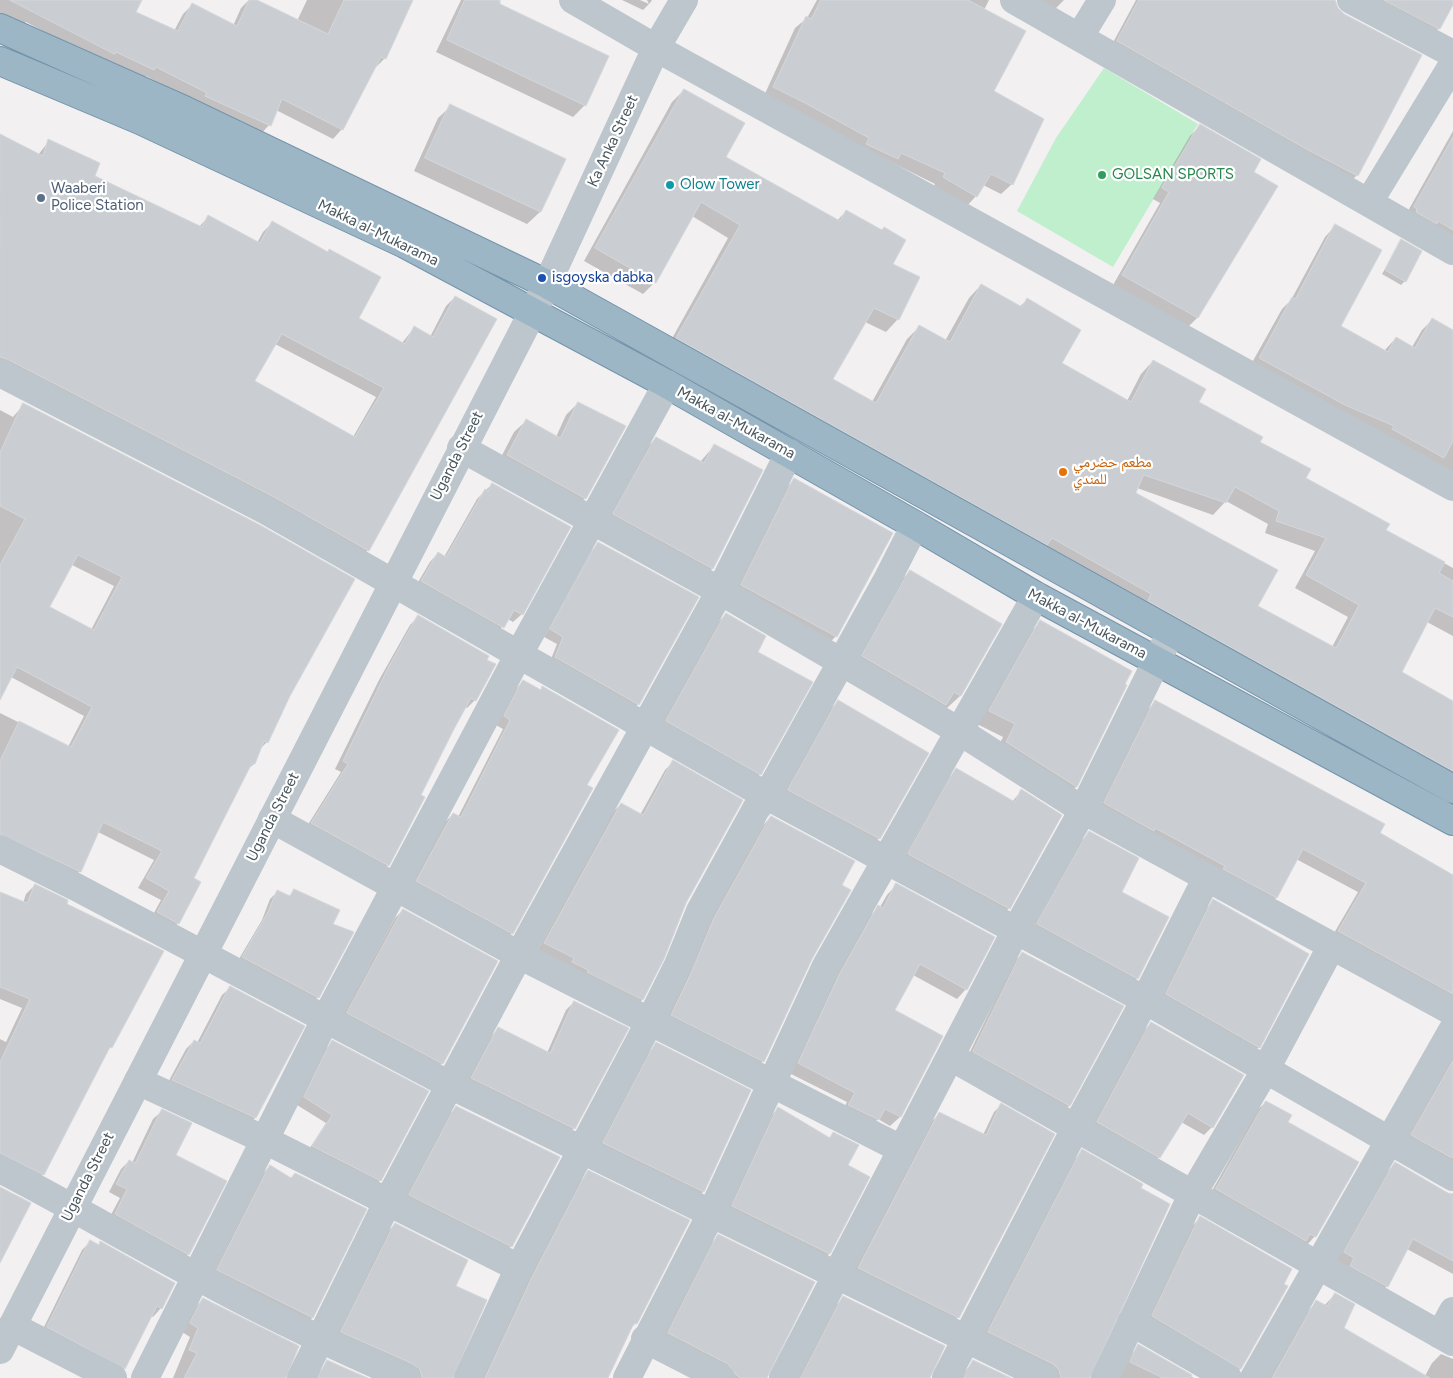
<!DOCTYPE html>
<meta charset="utf-8">
<style>
body{margin:0}
canvas{display:block;background:#f2f0f0}
</style>
<canvas width="1453" height="1378"></canvas>
<script>
const g = document.querySelector('canvas').getContext('2d');
g.lineJoin = 'round';
function fill(path, color) { g.fillStyle = color; g.fill(path, 'evenodd'); }
function stroke(path, color, width, dash) { g.strokeStyle = color; g.lineWidth = width; g.lineCap = dash ? 'butt' : 'round'; g.setLineDash(dash || []); g.stroke(path); }
function drawText(font, color, halo, rows, align = 'center') {
  g.font = font + ' Figtree,"Noto Naskh Arabic",sans-serif'; g.lineWidth = 4.5; g.setLineDash([]); g.textBaseline = 'middle'; g.strokeStyle = halo; g.fillStyle = color; for (const [text, x, y, turn = 0] of rows) {
    g.save(); g.translate(x, y); g.rotate((+turn || 0) * Math.PI / 180); g.textAlign = isNaN(turn) ? turn : align; if (halo) g.strokeText(text, 0, 0); g.fillText(text, 0, 0); g.restore();
  }
}
fill(new Path2D(`
 M1104 68 1198 124 1113 267 1017 211 1056 138Z`), '#bfefcc');
fill(new Path2D(`
 M0 0H140L134 12 174 31 183 14 192 5 233 26 241 8 249 0H254L297 21 307 0H412L385 58 375 68 342 129 333 139 276 110 269 125 260 135 146 76 144 79 104 63 26 22 21 27 0 17Z
 M461 0H489L585 105 573 117 436 52Z
 M622 0H640L649 4 647 0H652L650 3 643 10Z
 M817 0H989L984 10 993 92 1012 184 1001 194 983 185 976 196 966 207 933 188 935 184 763 98 795 28 807 18Z
 M1039 0H1064L1055 9Z
 M1136 0H1334L1357 175 1348 184 1109 50Z
 M1358 0H1453V2L1439 28 1429 38Z
 M684 90 724 157 837 221 846 211 891 265 898 319 886 332 865 322 832 380 872 402 907 339 919 327 945 341 969 298 981 285 1019 307 1027 300 1060 364 1127 401 1141 374 1153 361 1197 403 1258 442 1304 478 1385 531 1453 568V636L1427 622 1400 672 1453 703V793L665 351 728 238 692 216 655 282 643 294 584 261 672 102ZM1137 488 1213 515 1226 501 1268 524 1265 533 1315 551 1295 588 1348 617 1332 647 1256 606 1135 493Z
 M451 106 565 159 540 212 527 224 414 171 438 118Z
 M1200 126 1197 318 1187 328 1113 285 1160 203 1153 199 1190 136Z
 M1453 131V246L1404 218Z
 M49 141 93 176 199 227 208 217 257 243 263 232 272 223 357 319 402 343 414 328 430 337 446 306 455 297 368 550 359 559 0 369V159L38 155ZM275 344 376 397 353 437 253 381Z
 M1335 226 1340 326 1384 351 1396 338 1412 347 1422 330 1432 320 1453 331V484L1249 368 1282 309 1291 300 1325 237Z
 M1402 241 1405 281 1401 285 1382 274Z
 M578 403 585 498 574 510 496 467 514 432 526 421 556 437 566 415Z
 M24 404 289 695 267 742 259 750 254 764 247 770 193 879 178 923 169 932 149 922 161 900 138 888 154 860 98 832 80 871 71 880 0 845V713L68 747 84 716 11 677 0 697V410L13 417ZM72 565 114 586 91 630 48 607Z
 M656 438 700 462 714 446 761 471 712 569 701 580 603 526 645 449Z
 M794 480 836 636 820 653 725 602 777 496Z
 M492 484 522 614 513 622 508 619 495 636 414 589 430 562 438 553 444 557 477 499Z
 M599 543 638 704 631 711 549 664 557 644 544 637 592 550Z
 M910 571 1000 625 960 696 947 708 851 669 897 584Z
 M726 614 756 653 760 774 752 782 659 729 718 622Z
 M418 617 485 660 475 700 467 708 465 707 419 795 388 865 380 873 304 831 341 772 335 769 379 680 410 625Z
 M1041 622 1125 686 1076 787 1063 799 994 755 1003 737 977 724 1028 634Z
 M523 681 540 690 543 688 586 786 512 933 504 941 409 889 444 823 453 814 458 817 503 729 496 725 515 690Z
 M839 701 927 753 879 838 871 847 781 798 830 709Z
 M1155 702 1453 875V1008L1330 940 1358 892 1296 859 1276 898 1268 906 1096 812 1146 711Z
 M673 762 685 903 663 958 642 1000 634 1008 537 951 613 812 621 804 640 815 665 770Z
 M956 770 1012 802 1021 791 1061 816 1009 908 1001 916 901 862 949 777Z
 M771 817 840 885 763 1061 755 1069 663 1023 706 927 763 825Z
 M1089 833 1120 892 1137 978 1129 986 1030 933 1081 841Z
 M35 885 65 904 111 1047 106 1051 43 1174 34 1183 0 1166V1039L6 1042 22 1008 0 999V893L23 903 26 894Z
 M896 885 966 989 957 999 913 975 893 1011 942 1036 900 1117 890 1126 878 1119 868 1129 840 1115 847 1102 789 1073 831 984 869 916 880 907 887 895Z
 M294 891 331 924 318 997 311 1004 236 964 262 920 270 899 277 892 288 897Z
 M1214 901 1261 927 1259 1047 1250 1055 1158 1002 1205 909Z
 M403 910 442 1063 434 1071 339 1021 395 918Z
 M1023 953 1122 1007 1069 1106 1060 1114 966 1060 1014 961Z
 M230 988 303 1026 255 1118 247 1126 165 1088 186 1049 194 1041 197 1043 222 995Z
 M574 1002V1128L566 1136 464 1086 490 1037 498 1029 547 1053 566 1010Z
 M1151 1023 1212 1127 1204 1135 1181 1122 1159 1157 1151 1165 1089 1130 1143 1031Z
 M332 1042 380 1180 373 1188 306 1154 326 1123 297 1105 325 1049Z
 M657 1044 749 1091 703 1192 695 1199 596 1151 649 1052Z
 M1453 1056V1173L1403 1144Z
 M1266 1102 1315 1236 1307 1245 1208 1198 1257 1110Z
 M1001 1105 958 1317 951 1325 851 1276 932 1121 939 1114 983 1135 994 1112Z
 M457 1107 511 1246 503 1255 401 1204 448 1115Z
 M778 1108 829 1138 833 1134 846 1165 868 1178 829 1254 822 1260 726 1213 772 1115Z
 M162 1111 175 1156 188 1254 180 1262 107 1222 120 1198 109 1192 121 1169 129 1161 132 1163 153 1119Z
 M1082 1151 1088 1378H1050L980 1341 1074 1160Z
 M1395 1163 1445 1192 1453 1194V1274L1407 1249 1387 1286 1378 1295 1336 1261 1387 1172Z
 M270 1166 290 1179 365 1209 312 1318 305 1325 211 1277 263 1173Z
 M589 1172 636 1323 630 1329 607 1378H482L525 1285 580 1181Z
 M1200 1218 1286 1287 1240 1369 1232 1377 1144 1325 1192 1226Z
 M395 1224 455 1287 451 1378H411L333 1340 386 1233Z
 M718 1236 766 1378H725L660 1342 710 1244Z
 M90 1242 98 1246 101 1243 161 1308 153 1317 151 1316 124 1368 116 1376 40 1335 82 1250Z
 M1335 1294 1342 1328 1425 1376 1432 1363 1441 1354 1453 1359V1378H1269L1308 1311 1316 1302 1324 1306Z
 M844 1297 929 1378H797L835 1306Z
 M203 1299 284 1378H173L190 1337 182 1332 194 1308Z
 M1139 1346 1194 1378H1118L1130 1355Z
 M328 1361 366 1378H314Z
 M973 1361 1008 1378H960Z`), '#0003');
const building = new Path2D(`
 M10 0H142L136 12 178 31 192 3 237 26 249 0H257L328 34 344 0H413L386 59 381 57 343 130 282 99 271 126 205 96 207 93 156 67 154 70 116 52 115 54Z
 M465 0H500V4L609 56 586 106 447 40Z
 M821 0H968L1026 31 994 91 1044 119 1013 185 991 174 977 197 943 177 945 173 901 153 898 159 866 144 869 138 807 104 773 87 806 16 811 19Z
 M1139 0H1335L1338 8 1344 14 1422 55 1358 176 1306 149 1117 41Z
 M1384 0H1453V5L1440 29Z
 M684 89 745 123 726 157 840 221 846 210 882 230 884 227 906 240 893 264 920 277 899 320 874 308 833 379 876 403 919 325 950 342 981 284 1022 307 1027 298 1081 330 1062 363 1131 402 1153 360 1206 389 1199 402 1263 437 1260 442 1311 469 1306 478 1390 524 1386 530 1445 562 1439 573 1453 581V617L1435 608 1402 672 1453 701V771L1148 601 1151 594 1052 538 1047 545 676 338 740 225 701 202 656 283 595 248ZM1144 475 1226 503 1235 487 1279 511 1276 521 1326 538 1306 575 1359 605 1336 648 1258 606 1278 570 1136 493Z
 M450 104 566 159 541 212 425 158Z
 M1200 124 1261 159 1254 172 1278 186 1198 318 1122 275 1169 192 1162 188Z
 M0 134 43 156 48 139 100 163 95 176 202 227 208 215 260 243 272 221 328 252 329 249 381 277 359 318 405 344 414 326 433 337 455 296 497 319 369 551 274 497 7 359 0 357ZM282 334 384 388 355 437 255 381Z
 M1453 137V230L1438 221 1437 224 1416 212 1417 209 1414 207Z
 M1335 224 1382 250 1341 326 1388 352 1396 337 1415 348 1432 318 1453 330V441L1444 458 1392 429 1394 426 1345 405 1259 358 1292 297 1295 299Z
 M1401 239 1422 251 1406 282 1385 270Z
 M578 402 626 426 586 499 507 455 526 419 560 438Z
 M23 403 260 525 355 579 290 696 268 743 264 741 255 764 252 763 194 878 201 882 179 924 157 912 169 891 146 878 162 851 103 822 81 872 0 834V761L19 721 71 747 92 707 17 667 0 700V565L25 519 0 506V453ZM78 555 122 577 94 630 50 607Z
 M656 437 704 463 714 444 763 470 713 569 613 514Z
 M794 478 893 533 837 637 741 585Z
 M492 483 571 527 523 615 514 610 504 628 421 581 438 552 446 557 485 489 488 491Z
 M598 542 699 597 639 705 555 657 563 637 550 629Z
 M910 570 1002 624 961 696 954 692 946 705 862 656Z
 M726 613 766 636 758 652 813 682 761 775 666 721Z
 M418 615 489 656 487 660 496 664 476 701 471 698 454 729 421 795 425 797 389 866 311 823 348 764 343 761 387 670Z
 M1040 620 1132 671 1125 684 1127 685 1077 787 1006 742 1015 724 989 711Z
 M523 680 541 690 542 686 619 730 587 785 593 788 513 934 416 881 453 813 461 817 510 720 504 716Z
 M838 700 929 753 880 839 788 790Z
 M1155 700 1385 824 1380 833 1453 875V994L1338 931 1366 883 1303 849 1277 898 1223 869 1225 866 1155 828 1154 831 1104 803Z
 M673 760 743 800 686 903 664 959 643 1000 587 972 588 970 572 962 574 958 544 943 621 803 643 815Z
 M956 768 1015 802 1021 789 1062 815 1010 909 908 854Z
 M771 816 855 861 842 885 851 890 812 959 764 1062 671 1015 692 971 714 918Z
 M1089 831 1139 858 1122 892 1169 917 1138 979 1037 924Z
 M896 883 995 937 967 990 920 964 895 1010 943 1036 901 1117 885 1109 879 1120 848 1105 855 1093 798 1063 840 973 878 905 883 908Z
 M35 884 68 900 67 904 164 951 112 1048 110 1047 44 1175 0 1153V1062L30 999 0 987V892L27 903Z
 M294 889 340 910 333 924 354 932 319 998 242 957 268 912 277 890 290 896Z
 M1213 899 1309 954 1260 1048 1166 994Z
 M403 909 498 961 443 1064 347 1013Z
 M1022 952 1124 1006 1070 1106 973 1052Z
 M230 986 305 1026 256 1118 172 1080 194 1040 200 1043Z
 M574 1001 629 1028 575 1129 471 1078 498 1027 550 1053Z
 M1151 1022 1244 1075 1213 1128 1188 1113 1160 1158 1097 1122Z
 M332 1040 429 1091 381 1181 312 1146 332 1115 304 1097Z
 M656 1042 751 1090 704 1192 603 1143Z
 M1453 1061V1156L1452 1158 1411 1135Z
 M1266 1101 1292 1115 1288 1122 1359 1162 1316 1237 1310 1234 1306 1241 1216 1189Z
 M1001 1103 1055 1134 959 1318 858 1268 939 1112 986 1135Z
 M456 1106 560 1157 512 1247 409 1195Z
 M778 1107 830 1138 833 1132 859 1145 848 1165 870 1177 830 1254 732 1206Z
 M162 1109 192 1123 176 1155 227 1181 189 1255 115 1214 127 1189 116 1184 129 1160 135 1163Z
 M1082 1149 1143 1184 1141 1188 1170 1204 1090 1378H1061L1059 1370 1053 1364 988 1332Z
 M1395 1162 1453 1196V1261L1413 1239 1388 1287 1350 1266 1354 1258 1344 1252Z
 M270 1165 291 1178 295 1173 367 1209 313 1318 217 1270Z
 M588 1170 690 1220 637 1324 634 1323 608 1378H485L533 1275Z
 M0 1187 31 1203 0 1263Z
 M1200 1216 1292 1269 1284 1284 1288 1286 1241 1369 1152 1316Z
 M395 1223 468 1260 456 1286 487 1300 453 1378H422L420 1369 413 1364 341 1332Z
 M718 1234 815 1282 767 1378H741L736 1375 728 1364 668 1333Z
 M90 1240 99 1245 100 1241 175 1283 162 1309 157 1306 125 1369 47 1327Z
 M1335 1293 1355 1304 1344 1328 1430 1378H1272L1316 1300 1327 1306Z
 M843 1296 945 1346 930 1378H801Z
 M203 1298 299 1346 286 1378H184L197 1353 189 1350 198 1328 190 1323Z
 M1138 1344 1192 1375 1190 1378H1163L1130 1362Z
 M327 1360 347 1369 368 1378H318Z
 M973 1360 1011 1378H964Z`);
fill(building, '#caced2');
stroke(building, '#d4d7db', 1);
const trunk = new Path2D(`
 M0 28 184 110 547 284 1453 789
 M0 61 140 120 405 244 667 384 915 525 1036 596 1453 821`);
stroke(trunk, '#7494aa', 30);
stroke(new Path2D(`
 M573 0 656 48 1453 487
 M1014 0 1453 251
 M1351 0 1453 54
 M1080 36 1102 0
 M1369 202 1453 64
 M0 373 267 511 767 796 1145 1000 1453 1177
 M461 448 720 591 959 731 1083 810 1453 1012
 M272 819 519 955 901 1149
 M0 849 76 887 450 1085 1046 1378
 M951 1057 1453 1342
 M138 1081 265 1140 519 1268
 M0 1169C66 1203 130 1241 196 1276 265 1314 335 1347 407 1378
 M1131 1322 1228 1378
 M12 1326 113 1378
 M1440 1335 1453 1311
 M645 1339 721 1378
 M145 1378 326 1018 519 654 667 384
 M301 1378 388 1201 519 955 720 591 789 453
 M468 1378 519 1268 650 1021 678 965 700 911 756 809 767 796 887 580 915 525
 M627 1378 712 1212 826 966 1036 596
 M783 1378 1016 930 1083 810 1171 632
 M946 1378 1075 1129 1145 1000 1206 879
 M1105 1378 1192 1195 1266 1069 1331 947
 M1254 1378 1453 1029`), '#bcc6cc', 28);
stroke(new Path2D(`
 M0 1350 547 284 656 48 684 0`), '#bcc6cc', 28);
stroke(trunk, '#9cb6c6', 28);
for (const [x, y, r, color] of [
 [1102,175,5,"#2e9e5b"],
 [670,185,5,"#0f9aa8"],
 [41,198,5,"#5c6f8a"],
 [542,278,5,"#1a4fb4"],
 [1063,472,5,"#e8710a"]
]) { const dot = new Path2D(); dot.arc(x, y, r, 0, 2 * Math.PI); g.fillStyle = color; g.fill(dot); stroke(dot, '#fff', 2); }
drawText('15px', '#48565d', '#fff', [
 ["Ka Anka Street",613,141,-65],
 ["Makka al-Mukarama",378,233,26],
 ["Makka al-Mukarama",736,423,29],
 ["Uganda Street",457,456,-63],
 ["Makka al-Mukarama",1087,624,28],
 ["Uganda Street",273,817,-63],
 ["Uganda Street",88,1177,-63]
]);
drawText('15px', '#27864d', '#fff', [
 ["GOLSAN SPORTS",1112,175]
], 'left');
drawText('15px', '#0d838f', '#fff', [
 ["Olow Tower",680,185]
], 'left');
drawText('15px', '#4e5e75', '#fff', [
 ["Waaberi",51,189],
 ["Police Station",51,206]
], 'left');
drawText('15px', '#164399', '#fff', [
 ["isgoyska dabka",552,278]
], 'left');
drawText('15px', '#c56008', '#fff', [
 ["مطعم حضرمي",1073,463],
 ["للمندي",1073,480]
], 'left');
</script>
